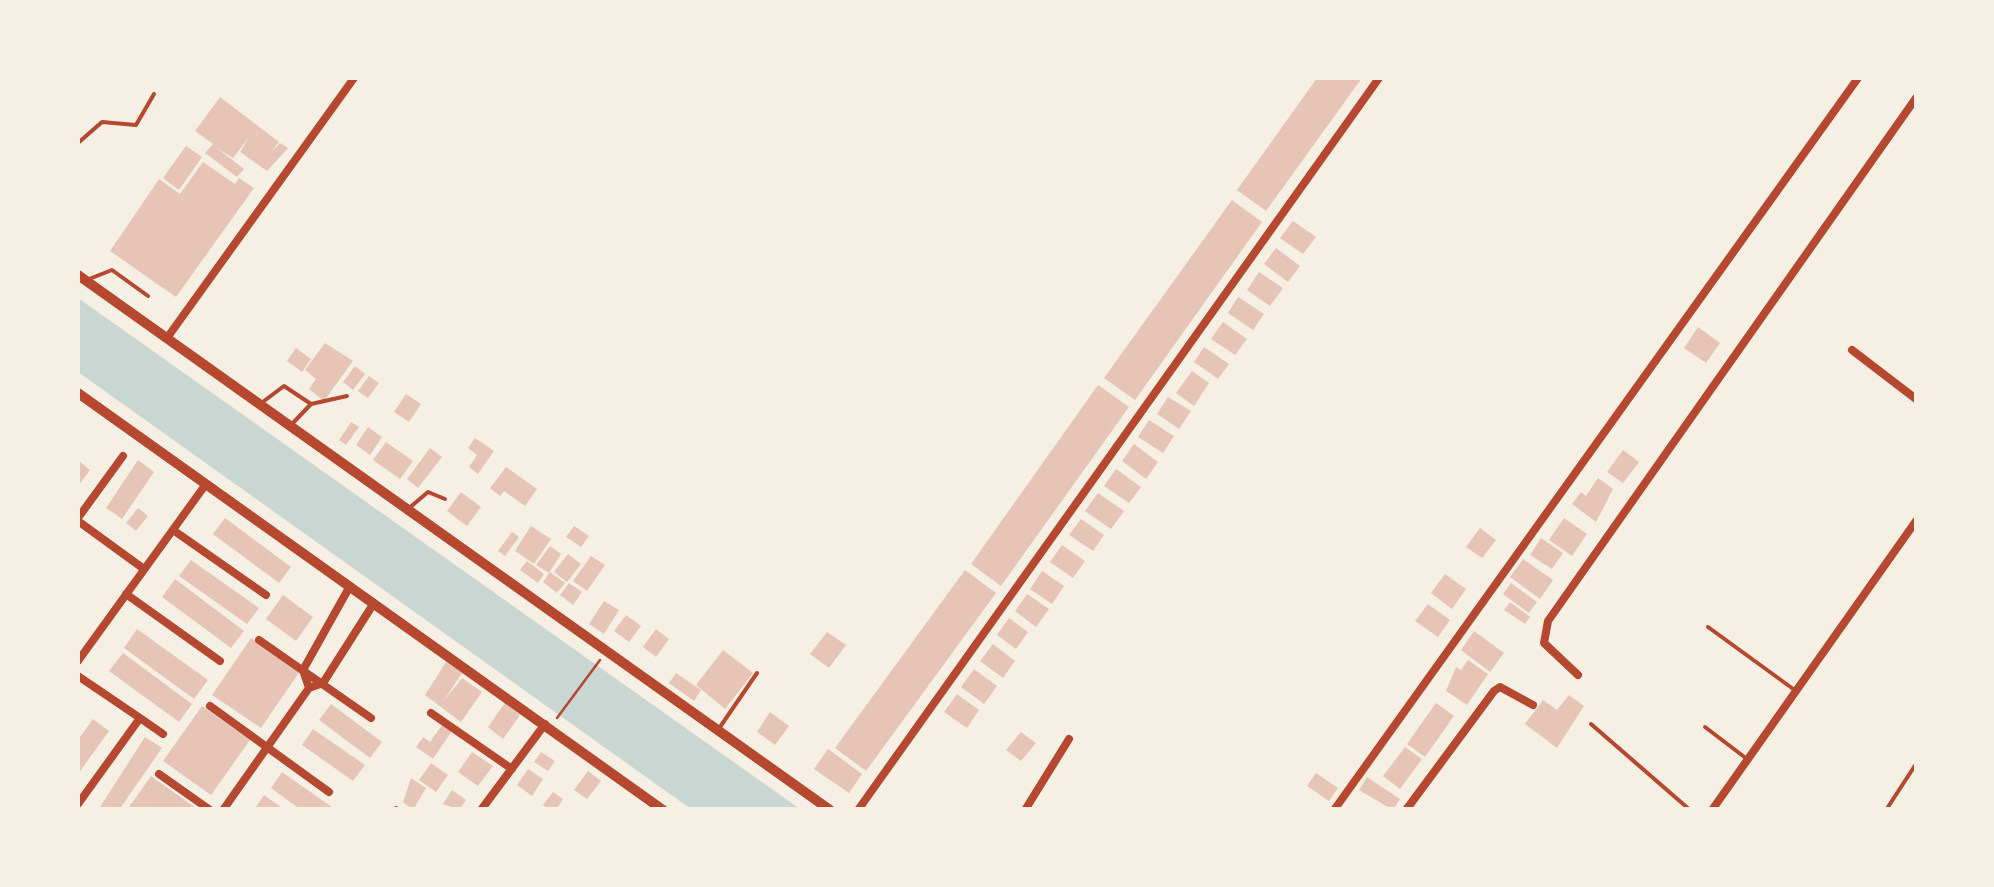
<!DOCTYPE html>
<style>
body{margin:0}
#map{position:relative;width:1994px;height:887px;overflow:hidden;background:#f6efe4;font-family:Overpass,sans-serif}
canvas{display:block}
.frame{position:absolute;inset:0;border:80px solid #f6efe4;pointer-events:none}
</style>
<div id="map">
<canvas width="1994" height="887"></canvas>
<div class="frame"></div>
</div>
<script>
const g = document.querySelector('canvas').getContext('2d');
g.lineJoin = 'round';
function fill(path, color) { g.fillStyle = color; g.fill(path, 'evenodd'); }
function stroke(path, color, width, dash) { g.strokeStyle = color; g.lineWidth = width; g.lineCap = dash ? 'butt' : 'round'; g.setLineDash(dash || []); g.stroke(path); }
fill(new Path2D(`
 M78 298 800 809H691L78 372Z`), '#c9d6d2');
fill(new Path2D(`
 M1317 78H1362L1266 211 1237 190Z
 M220 97 279 142 270 153 280 143 288 148 267 171 240 152 249 137 233 158 217 148 244 169 237 177 205 153 213 144 195 131Z
 M186 146 202 157 179 190 163 178Z
 M203 162 235 184 239 178 254 188 176 297 110 251 159 179 180 194Z
 M1232 200 1262 222 1135 400 1104 378Z
 M1293 221 1316 237 1303 254 1280 238Z
 M1276 248 1300 266 1288 282 1264 264Z
 M1259 272 1283 288 1270 306 1247 290Z
 M1238 297 1264 314 1253 330 1228 313Z
 M1223 322 1247 339 1235 355 1211 339Z
 M1698 327 1720 343 1706 363 1684 348Z
 M325 343 353 361 324 401 309 389 316 379 305 370Z
 M1204 347 1229 364 1218 379 1194 362Z
 M296 348 311 359 302 372 287 361Z
 M355 366 365 374 353 390 343 382Z
 M1192 371 1209 383 1194 406 1176 393Z
 M369 376 379 383 368 398 358 391Z
 M1098 385 1129 407 1001 586 971 564Z
 M406 394 421 404 409 422 394 412Z
 M1168 397 1191 411 1179 429 1157 414Z
 M1149 420 1174 436 1163 453 1138 437Z
 M351 422 359 427 346 445 339 440Z
 M368 427 382 437 370 455 356 445Z
 M475 438 494 451 478 474 469 467 477 455 468 448Z
 M386 442 413 461 400 479 373 460Z
 M1134 444 1158 462 1146 479 1122 461Z
 M430 448 442 457 418 488 407 479Z
 M1623 450 1639 462 1623 483 1607 472Z
 M78 460 90 470 78 486Z
 M138 460 154 472 122 519 106 508Z
 M506 467 537 489 525 506 504 491 500 496 490 488Z
 M1116 469 1141 487 1129 503 1104 486Z
 M1598 478 1613 489 1596 522 1572 504 1581 492 1586 496Z
 M461 492 481 507 467 526 447 511Z
 M1098 493 1124 511 1111 529 1085 511Z
 M138 508 148 516 136 531 126 523Z
 M225 518 291 567 279 583 213 534Z
 M1564 518 1587 534 1572 556 1549 540Z
 M1081 519 1104 535 1093 551 1069 535Z
 M531 526 551 539 534 564 515 551Z
 M574 526 589 536 581 547 566 537Z
 M1480 528 1496 540 1482 558 1466 547Z
 M512 532 519 537 505 556 498 551Z
 M1541 538 1563 553 1552 569 1530 555Z
 M1062 545 1085 561 1073 578 1050 562Z
 M550 546 561 554 549 573 536 565Z
 M568 554 581 564 567 582 554 572Z
 M591 556 605 565 587 591 573 581Z
 M1523 559 1553 580 1540 599 1510 577Z
 M191 560 259 608 247 624 179 576Z
 M527 561 544 574 538 583 520 570Z
 M965 570 996 593 866 771 835 748Z
 M1042 571 1064 586 1052 604 1030 589Z
 M550 572 565 583 557 593 543 582Z
 M1445 574 1466 589 1452 609 1431 593Z
 M175 579 244 631 231 648 162 597Z
 M569 583 582 592 573 605 560 595Z
 M1511 583 1537 602 1529 613 1503 594Z
 M1027 594 1049 609 1036 627 1015 611Z
 M283 595 313 617 296 641 266 619Z
 M604 601 619 610 604 634 589 624Z
 M1510 602 1530 617 1525 624 1504 610Z
 M1428 604 1450 620 1438 637 1415 621Z
 M626 615 641 626 629 642 614 631Z
 M1009 618 1028 632 1016 649 997 635Z
 M137 629 208 680 194 699 124 648Z
 M656 629 669 639 656 657 643 647Z
 M1474 631 1504 653 1490 672 1461 650Z
 M827 632 846 645 829 668 810 654Z
 M251 638 300 671 261 728 212 695Z
 M993 644 1015 661 1003 678 980 661Z
 M723 650 753 673 725 709 696 685Z
 M123 653 192 704 179 722 109 671Z
 M1468 660 1488 674 1467 705 1446 691 1456 667 1461 670Z
 M446 662 462 673 443 702 462 678 482 692 461 722 425 695Z
 M974 669 997 686 984 704 961 687Z
 M676 673 701 690 694 701 669 683Z
 M957 694 979 710 967 728 944 712Z
 M1569 695 1584 706 1557 748 1525 724 1543 700 1557 710Z
 M505 703 520 715 503 739 488 727Z
 M1436 703 1454 716 1425 757 1407 744Z
 M331 704 382 742 370 758 319 720Z
 M202 706 250 740 211 795 163 761Z
 M770 712 789 726 775 745 757 732Z
 M93 719 109 731 78 774V740Z
 M442 725 452 731 433 759 416 747 423 737 430 742Z
 M313 729 365 765 353 781 302 745Z
 M1021 732 1036 743 1021 761 1006 750Z
 M145 737 162 748 119 810H98Z
 M1405 747 1422 759 1400 789 1383 776Z
 M828 749 862 774 849 793 814 769Z
 M472 752 493 766 478 786 458 772Z
 M541 752 555 761 548 771 534 762Z
 M431 763 448 775 436 792 419 780Z
 M528 769 543 779 532 796 517 785Z
 M588 771 601 781 587 799 574 790Z
 M282 772 332 807 330 810H301L271 788Z
 M1316 773 1338 788 1329 801 1307 786Z
 M151 776 183 799 199 810H127Z
 M1367 777 1400 799 1393 810 1359 790Z
 M411 778 426 788 413 810 403 802Z
 M452 790 466 800 459 810 443 804Z
 M553 792 563 799 556 810H549L543 805Z
 M264 795 285 810H254Z`), '#e6c5b7');
stroke(new Path2D(`
 M557 718 600 660`), '#b5482f', 2.5);
stroke(new Path2D(`
 M78 143 102 122 136 125 154 94
 M89 279 112 270 148 296
 M264 401 284 386 311 404
 M292 424 311 404 347 396
 M408 509 428 492 445 499
 M1708 627 1796 691
 M1591 724 1690 810
 M720 727 757 673
 M1705 727 1747 759
 M396 808 399 810
 M1886 810 1916 764`), '#b5482f', 4);
stroke(new Path2D(`
 M167 338 354 78
 M1852 350 1916 399
 M78 518 123 456
 M78 521 144 569
 M173 530 266 595
 M350 586 303 670 309 688 323 683 374 603
 M126 594 220 661
 M259 640 371 718
 M78 661 206 484
 M1578 675 1544 643 1548 621 1916 98
 M78 676 140 718 78 804
 M210 706 329 792
 M431 713 512 769
 M140 718 163 734
 M159 774 210 810
 M223 810 309 688
 M481 810 545 724
 M858 810 1379 78
 M1025 810 1069 739
 M1334 810 1858 78
 M1406 810 1494 691 1500 687 1533 705
 M1712 810 1916 521`), '#b5482f', 8);
stroke(new Path2D(`
 M78 275 830 810
 M78 393 663 810`), '#b5482f', 10);
</script>
